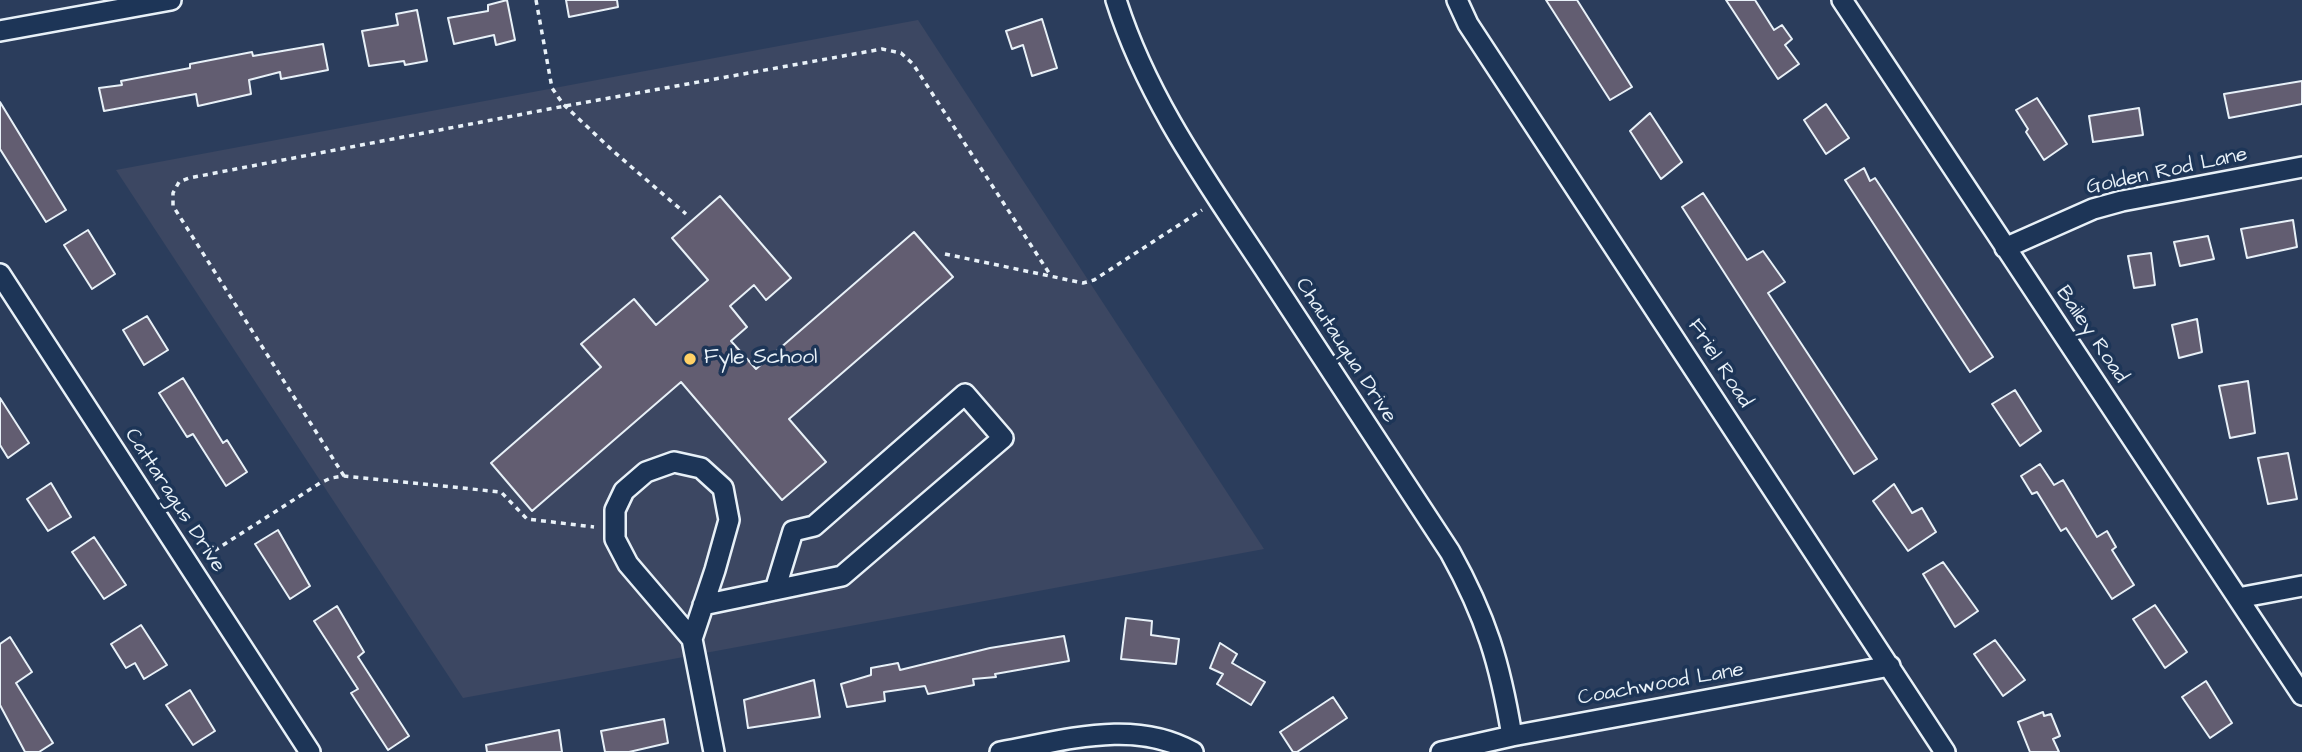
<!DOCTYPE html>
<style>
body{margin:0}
canvas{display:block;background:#2b3d5c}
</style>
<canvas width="2302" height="752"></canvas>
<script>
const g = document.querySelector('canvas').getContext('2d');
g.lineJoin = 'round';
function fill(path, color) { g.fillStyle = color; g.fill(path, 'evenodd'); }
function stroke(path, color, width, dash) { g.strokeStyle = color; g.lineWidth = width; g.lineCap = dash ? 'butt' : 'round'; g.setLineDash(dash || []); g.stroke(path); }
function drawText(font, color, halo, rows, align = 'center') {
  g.font = font + ' "Architects Daughter",sans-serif'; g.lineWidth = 7; g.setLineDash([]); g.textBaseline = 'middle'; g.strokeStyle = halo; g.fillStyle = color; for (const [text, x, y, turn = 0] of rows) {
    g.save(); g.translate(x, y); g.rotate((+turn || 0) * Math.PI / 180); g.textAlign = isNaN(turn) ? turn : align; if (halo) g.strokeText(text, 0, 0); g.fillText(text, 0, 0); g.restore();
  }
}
fill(new Path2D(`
 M918 20 1264 549 463 698 116 170Z`), '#3c4762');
const building = new Path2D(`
 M507 0 515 40 496 45 494 35 454 44 448 18 488 11V5Z
 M566 0H617L618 7 569 17Z
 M1546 0H1577L1632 87 1610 100Z
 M1726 0H1755L1774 30 1782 25 1792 39 1785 45 1799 64 1778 79Z
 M417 10 427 61 405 65 404 61 369 66 362 31 398 25 396 14Z
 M1042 19 1057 68 1032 76 1023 45 1012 49 1006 31Z
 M323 44 328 70 281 79 280 72 249 80 251 94 198 106 196 94 104 111 99 88 122 85 121 81 190 68V64L252 52 253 56Z
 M2302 81V104L2229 118 2224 94Z
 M2037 98 2067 144 2044 160 2026 132 2028 129 2016 110Z
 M0 102 66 210 46 222 0 149Z
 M1826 104 1849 138 1826 154 1804 120Z
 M2139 108 2143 135 2093 142 2089 116Z
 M1650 113 1682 162 1661 179 1630 131Z
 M1864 168 1870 181 1875 178 1993 357 1970 372 1845 180Z
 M1703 193 1747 260 1763 251 1785 282 1768 293 1877 459 1854 474 1682 207Z
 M720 196 791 278 766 300 754 285 730 306 747 327 731 341 756 369 914 232 953 277 789 419 826 462 782 500 681 382 532 511 491 463 601 367 581 344 634 299 656 325 708 280 672 238Z
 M2293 220 2297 247 2247 258 2241 229Z
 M88 230 115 274 92 289 64 245Z
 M2208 236 2214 259 2180 266 2174 242Z
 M2151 253 2155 285 2134 288 2128 256Z
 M147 316 168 350 144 365 123 330Z
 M2197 319 2202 352 2179 358 2172 325Z
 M183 378 223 443 227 440 247 472 226 486 193 434 187 437 159 393Z
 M2248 381 2255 433 2230 438 2219 386Z
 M2015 390 2041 431 2020 446 1992 404Z
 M0 398 29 443 8 458 0 445Z
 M2288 453 2297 499 2268 504 2258 458Z
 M2040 464 2054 485 2063 480 2097 537 2107 531 2116 547 2112 550 2134 585 2112 599 2066 528 2061 531 2037 492 2032 494 2021 476Z
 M51 483 71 517 48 531 27 499Z
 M1894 484 1912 513 1922 508 1936 532 1908 551 1873 501Z
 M278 530 310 586 290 599 255 544Z
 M94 537 126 585 104 599 72 552Z
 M1943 562 1978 611 1955 627 1923 574Z
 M2155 605 2187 652 2165 668 2133 619Z
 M337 606 364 652 358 657 409 736 388 750 351 693 358 689 314 621Z
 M1126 618 1152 621 1151 635 1179 639 1176 664 1121 659Z
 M141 625 167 665 144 679 135 663 126 668 111 644Z
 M1064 636 1069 661 995 674 996 677 973 679 974 685 928 694 925 686 884 692 885 701 847 707 841 684 871 675V668L898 663 900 670 990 648Z
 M10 637 32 672 16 683 53 743 39 752H25L0 705V644Z
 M1995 640 2025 680 2003 696 1974 654Z
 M1220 643 1237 654 1232 663 1265 682 1251 705 1217 684 1223 674 1210 668Z
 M814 680 820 717 748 728 744 700Z
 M2206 681 2232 723 2210 738 2182 697Z
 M190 690 215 731 193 745 166 705Z
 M1333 697 1347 718 1297 752H1293L1280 732Z
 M2043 712 2044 716 2051 714 2060 736 2053 739 2059 752H2030L2018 722Z
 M664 719 668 743 629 752H605L601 731Z
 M559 730 562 752H487L486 745Z`);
fill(building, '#625d71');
stroke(building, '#e8f1f8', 2);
const minor = new Path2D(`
 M1116 0C1147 99 1208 183 1264 268 1326 363 1388 458 1450 552 1486 617 1500 663 1512 736
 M1457 0 1468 24 1945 752
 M1842 0 2302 695
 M0 31 171 0
 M2005 248 2093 209 2122 201 2302 167
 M0 274 310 752
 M2238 598 2302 586
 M703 605 842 576 1003 438 965 394 814 526 793 531 775 590
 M692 639 715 570 729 520 723 488 701 468 674 462 646 472 624 491 615 510V539L628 564 692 639 714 752
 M1000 752C1064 741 1133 718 1193 752
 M1441 752 1512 736 1890 666`);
stroke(minor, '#e8f1f8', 24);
stroke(new Path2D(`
 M536 0 552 88 563 104 613 151 686 214
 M945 254 1083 283 1094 280 1202 210
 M344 476 173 206V193L179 182 189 178 565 106 882 49 901 53 913 64 1051 276
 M206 556 320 483 331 478 344 476 501 492 527 519 594 527`), '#e8f1f8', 3.5, [5, 5]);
stroke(minor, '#1d3557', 19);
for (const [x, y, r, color] of [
 [690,359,7,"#ffd166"]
]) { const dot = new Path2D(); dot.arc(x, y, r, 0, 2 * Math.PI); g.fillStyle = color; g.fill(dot); stroke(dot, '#1d3557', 2.5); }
drawText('21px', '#e8f1f8', '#1d3557', [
 ["Golden Rod Lane",2167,172,-12],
 ["Bailey Road",2091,335,56],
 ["Chautauqua Drive",1345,351,57],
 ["Friel Road",1719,364,57],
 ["Cattaragus Drive",174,501,57],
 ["Coachwood Lane",1661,685,-10]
]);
drawText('21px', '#e8f1f8', '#1d3557', [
 ["Fyle School",704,359]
], 'left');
</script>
